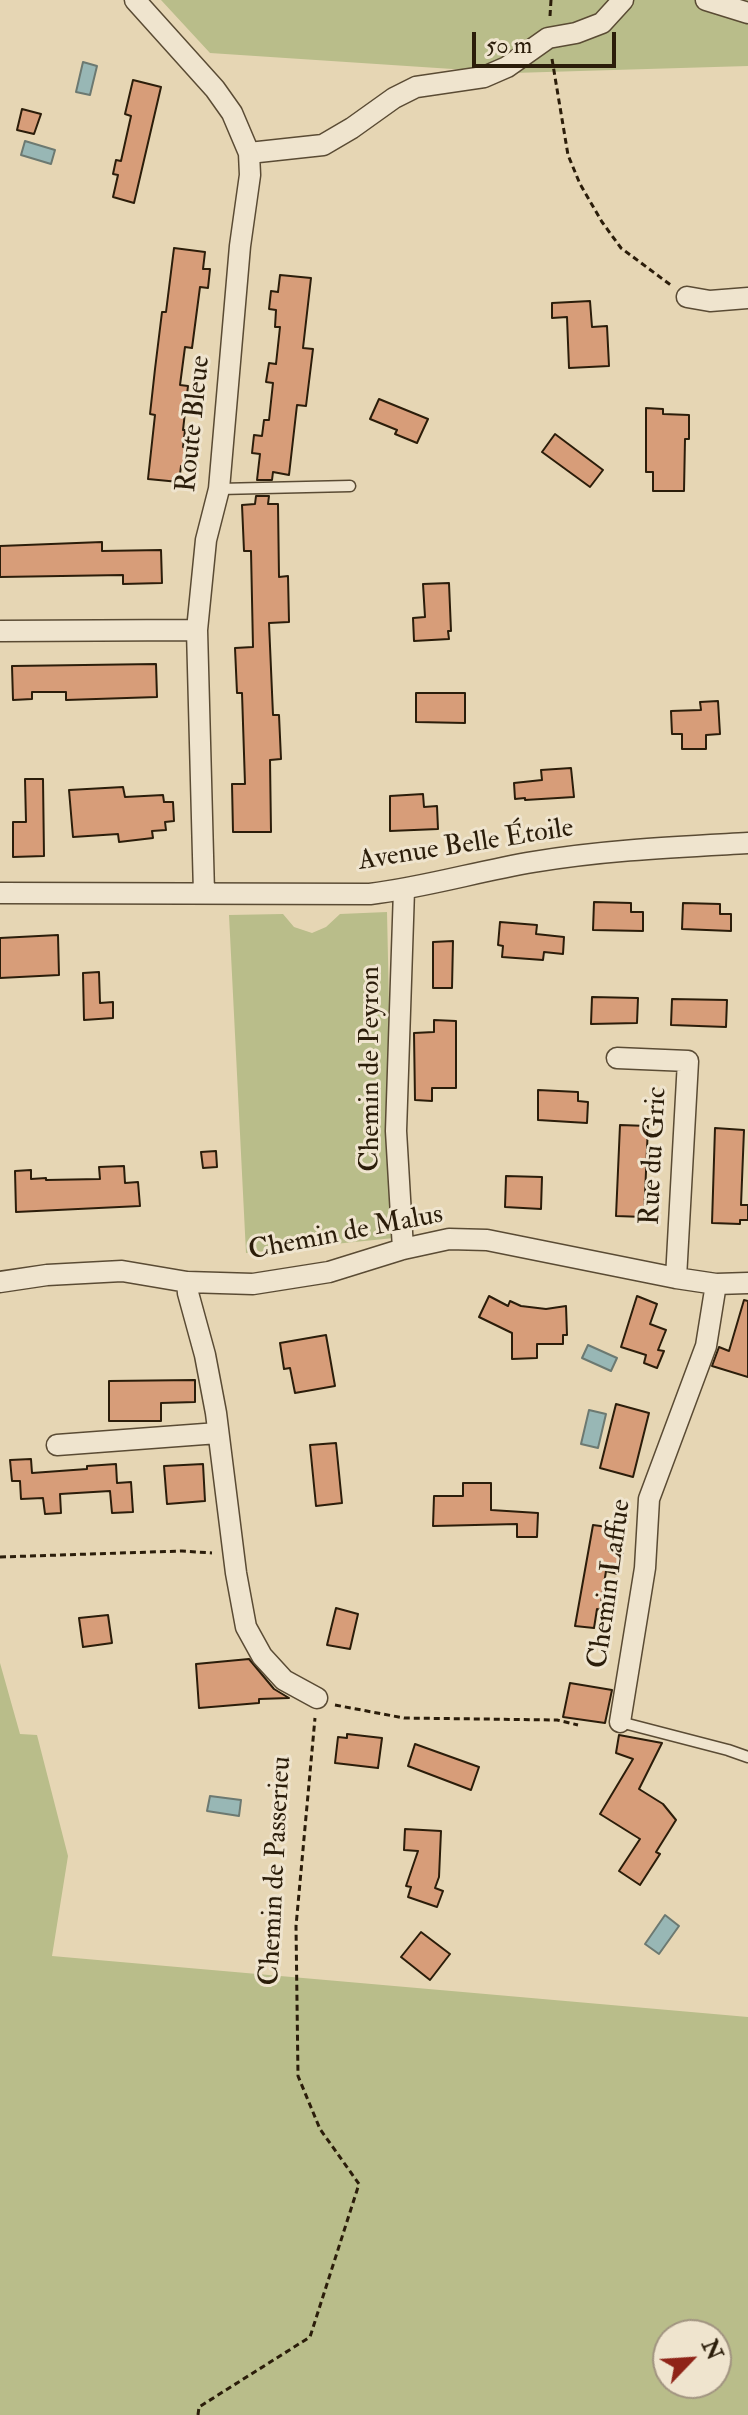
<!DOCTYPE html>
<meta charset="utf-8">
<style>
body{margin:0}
#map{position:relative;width:748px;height:2415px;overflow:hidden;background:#e6d6b4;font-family:"IM FELL Double Pica",serif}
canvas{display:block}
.north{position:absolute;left:652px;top:2319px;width:80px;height:80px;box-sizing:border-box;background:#efe4ce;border:2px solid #a19480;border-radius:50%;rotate:65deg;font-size:22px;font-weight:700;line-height:32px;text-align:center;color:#2b1d0a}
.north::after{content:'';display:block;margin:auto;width:28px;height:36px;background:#8f2418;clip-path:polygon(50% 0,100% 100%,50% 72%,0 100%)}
.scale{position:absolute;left:472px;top:32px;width:144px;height:36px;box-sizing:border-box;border:4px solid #2b1d0a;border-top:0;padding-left:10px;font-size:24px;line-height:28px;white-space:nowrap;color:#2b1d0a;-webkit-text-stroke:6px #efe4ce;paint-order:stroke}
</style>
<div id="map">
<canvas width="748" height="2415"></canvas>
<div class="north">N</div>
<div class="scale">50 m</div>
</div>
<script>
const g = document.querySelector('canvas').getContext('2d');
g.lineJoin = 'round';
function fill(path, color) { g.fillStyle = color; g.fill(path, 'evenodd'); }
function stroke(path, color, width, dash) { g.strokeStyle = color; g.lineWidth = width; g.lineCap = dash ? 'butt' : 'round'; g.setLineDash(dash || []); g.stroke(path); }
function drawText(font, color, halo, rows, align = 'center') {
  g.font = font + ' "IM FELL Double Pica",serif'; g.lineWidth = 6; g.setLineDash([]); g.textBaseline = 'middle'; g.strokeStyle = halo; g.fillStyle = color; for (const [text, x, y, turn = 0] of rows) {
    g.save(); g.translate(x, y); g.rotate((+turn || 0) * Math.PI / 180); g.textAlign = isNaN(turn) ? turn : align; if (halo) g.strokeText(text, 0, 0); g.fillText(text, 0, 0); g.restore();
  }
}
fill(new Path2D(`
 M161 0H748V66L513 73 210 53Z
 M387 912 394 1238 246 1253 229 915 283 914 294 927 312 933 326 927 340 914Z
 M0 1663 20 1734 37 1735 68 1856 52 1956 748 2017V2415H0ZM668 2335H716V2383H668Z`), '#b9bd8a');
const water = new Path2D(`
 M83 62 97 66 90 95 76 92Z
 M25 141 55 150 51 164 21 155Z
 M588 1345 617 1358 611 1371 582 1358Z
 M589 1410 606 1414 598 1448 581 1444Z
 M210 1796 241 1800 239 1816 207 1811Z
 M665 1915 679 1926 659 1954 645 1944Z`);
fill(water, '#98b7b5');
stroke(water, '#6c7971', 2);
const building = new Path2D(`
 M133 80 161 87 134 203 113 197 118 175 113 174 116 160 121 161 131 116 125 114Z
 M22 109 41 114 34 134 17 130Z
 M174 248 205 252 203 269H210L208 288 200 287 192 348 185 347 180 385 188 386 183 430H185L183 447 190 448 188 467 181 466 179 482 148 479 155 415 150 414 155 369 162 312H166Z
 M280 275 311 278 303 348 313 349 306 406 297 405 289 475 273 472 272 480H257L260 454 252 453 254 435 262 436 264 420H269L273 383 266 382 269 363 276 364 280 327H275L276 310 269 309 271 291 278 292Z
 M590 301 592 327 607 326 609 366 569 368 567 317 552 318V303Z
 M379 399 428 419 417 443 395 434 397 430 370 419Z
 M646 408 663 409V414L689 415V439H685L684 491H653V472H646Z
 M555 434 603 470 590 487 542 452Z
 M256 496H269L268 504H278L279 577 288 576 289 622 269 623 273 715H279L281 759 270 760 271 832H233L232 784H245L242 693H237L235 648 253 647 251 551H244L242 505 255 504Z
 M102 542V551L161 550 162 583 123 584V575L0 577V546Z
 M449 583 451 631H448L449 639 414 641 413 618 425 617 423 584Z
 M156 664 157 697 66 700V692H32V699L13 700 12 666Z
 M416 693H465V723L416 722Z
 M718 701 720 734 706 735V749H682V734H672L671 711 701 710 700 702Z
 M571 768 574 797 525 800V798L515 799 514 783 542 780 541 770Z
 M25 779H43L44 856 13 857V822H26Z
 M123 787 125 797 163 795 164 802H173L174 821 165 822 166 830 152 831 153 838 119 842 118 834 73 837 69 790Z
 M423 794 424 807 437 806 438 829 390 831V796Z
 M594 902 631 903V912H643V931L593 930Z
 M683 903 720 904V914H731V931L682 929Z
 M500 922 537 925 536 934 564 937 563 954 544 952 543 960 502 957 503 946 498 945Z
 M58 935 59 975 0 978V938Z
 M453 941 452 988H433V942Z
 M99 972 100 1003 113 1002V1018L84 1020 83 973Z
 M592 997 638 998 637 1023 591 1024Z
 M672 999 727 1000 726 1027 671 1025Z
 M434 1020 456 1021V1088H432V1101L415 1100 414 1033 434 1032Z
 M538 1090 578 1092V1101L588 1102 587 1123 538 1120Z
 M620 1125 648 1126 644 1217 616 1216Z
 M715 1128 744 1130 741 1205H748V1220H740V1224L712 1223Z
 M216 1151 217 1167 203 1168 201 1152Z
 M124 1166 125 1183 138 1182 140 1206 16 1212 15 1171 31 1170V1179L46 1178V1180L100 1179 99 1167Z
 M506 1176 542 1177 541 1209 505 1207Z
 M489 1296 508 1306 510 1301 521 1306 546 1309 566 1306 567 1335H563V1344H537V1358L512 1359V1333L479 1317Z
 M637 1296 657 1304 650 1324 666 1330 658 1350 664 1351 657 1368 644 1363 646 1355 621 1347Z
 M744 1300 748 1301V1377L712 1366 719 1347 729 1351Z
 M326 1335 335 1386 295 1393 290 1368 284 1369 280 1343Z
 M195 1380V1402L161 1403V1421H109V1381Z
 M616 1404 649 1413 633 1477 600 1468Z
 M336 1443 342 1503 316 1506 310 1445Z
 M31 1459 32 1473 87 1469V1466L116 1464 117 1483 131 1482 133 1512 112 1513 110 1491 60 1494 61 1513 45 1514 43 1498 21 1499 20 1481H12L10 1460Z
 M203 1464 205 1501 167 1504 164 1466Z
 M463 1483H491V1510L538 1513 537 1537H517V1524L433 1526 434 1496H463Z
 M593 1525 615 1528 609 1551 623 1553 618 1574 606 1571 600 1610 597 1609 594 1628 575 1626Z
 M336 1608 358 1614 350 1649 327 1645Z
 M108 1615 112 1643 83 1647 79 1618Z
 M249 1659 274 1689 289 1698 259 1699V1703L199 1708 196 1664Z
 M570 1683 612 1690 605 1723 563 1717Z
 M347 1734 382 1738 378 1768 335 1763 338 1737 347 1738Z
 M619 1735 662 1743 639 1789 663 1804 676 1820 656 1852 660 1854 640 1885 619 1871 640 1839 600 1814 633 1759 616 1753Z
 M415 1744 479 1767 471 1790 408 1766Z
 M405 1829 441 1831 439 1877 435 1888 443 1891 437 1907 408 1897 411 1887 406 1886 418 1851 404 1850Z
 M421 1932 450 1954 430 1980 401 1957Z`);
fill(building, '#d79d79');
stroke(building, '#2b1d0a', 2);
const service = new Path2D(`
 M219 489 350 486
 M620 1722 728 1750 748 1757`);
const minor = new Path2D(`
 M135 0 215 89 232 113 249 153 250 175 240 246 219 489 206 540 197 630 204 893
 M706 0 748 13
 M249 153 323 145 352 128 394 98 416 87 484 77 507 67 548 38 576 33 602 23 623 0
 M687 297 710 301 748 298
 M0 631 197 630
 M0 893 370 894C426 887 479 871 533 862 604 850 676 847 748 843
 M617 1058 688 1061 676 1278
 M403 1249 396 1131 404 890
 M0 1282 47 1275 122 1271 187 1282 253 1284 329 1272 403 1249 449 1239 487 1240 676 1278 716 1284 748 1283
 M187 1282 188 1293 205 1355 216 1413 236 1573 246 1627 262 1656 284 1680 317 1698
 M57 1445 218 1433
 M620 1722 645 1568 649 1499 706 1346 716 1284`);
stroke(service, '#5a4b34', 13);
stroke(minor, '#5a4b34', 23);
stroke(new Path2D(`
 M550 16 551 0
 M552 59 568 155 580 184 602 222 621 248 672 286
 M0 1557 182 1551 212 1553
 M335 1705 404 1718 557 1720 578 1725
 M198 2415 199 2407 310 2337 359 2184 320 2129 298 2076 296 1926 315 1718`), '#2b1d0a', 3, [6, 4]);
stroke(service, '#efe4ce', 10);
stroke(minor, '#efe4ce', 20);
drawText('28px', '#2b1d0a', '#efe4ce', [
 ["Route Bleue",195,424,-84],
 ["Avenue Belle Étoile",466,846,-9],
 ["Chemin de Peyron",372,1069,-90],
 ["Rue du Gric",655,1156,-87],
 ["Chemin de Malus",346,1234,-11],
 ["Chemin Laffue",611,1584,-82],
 ["Chemin de Passerieu",277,1871,-87]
]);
</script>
